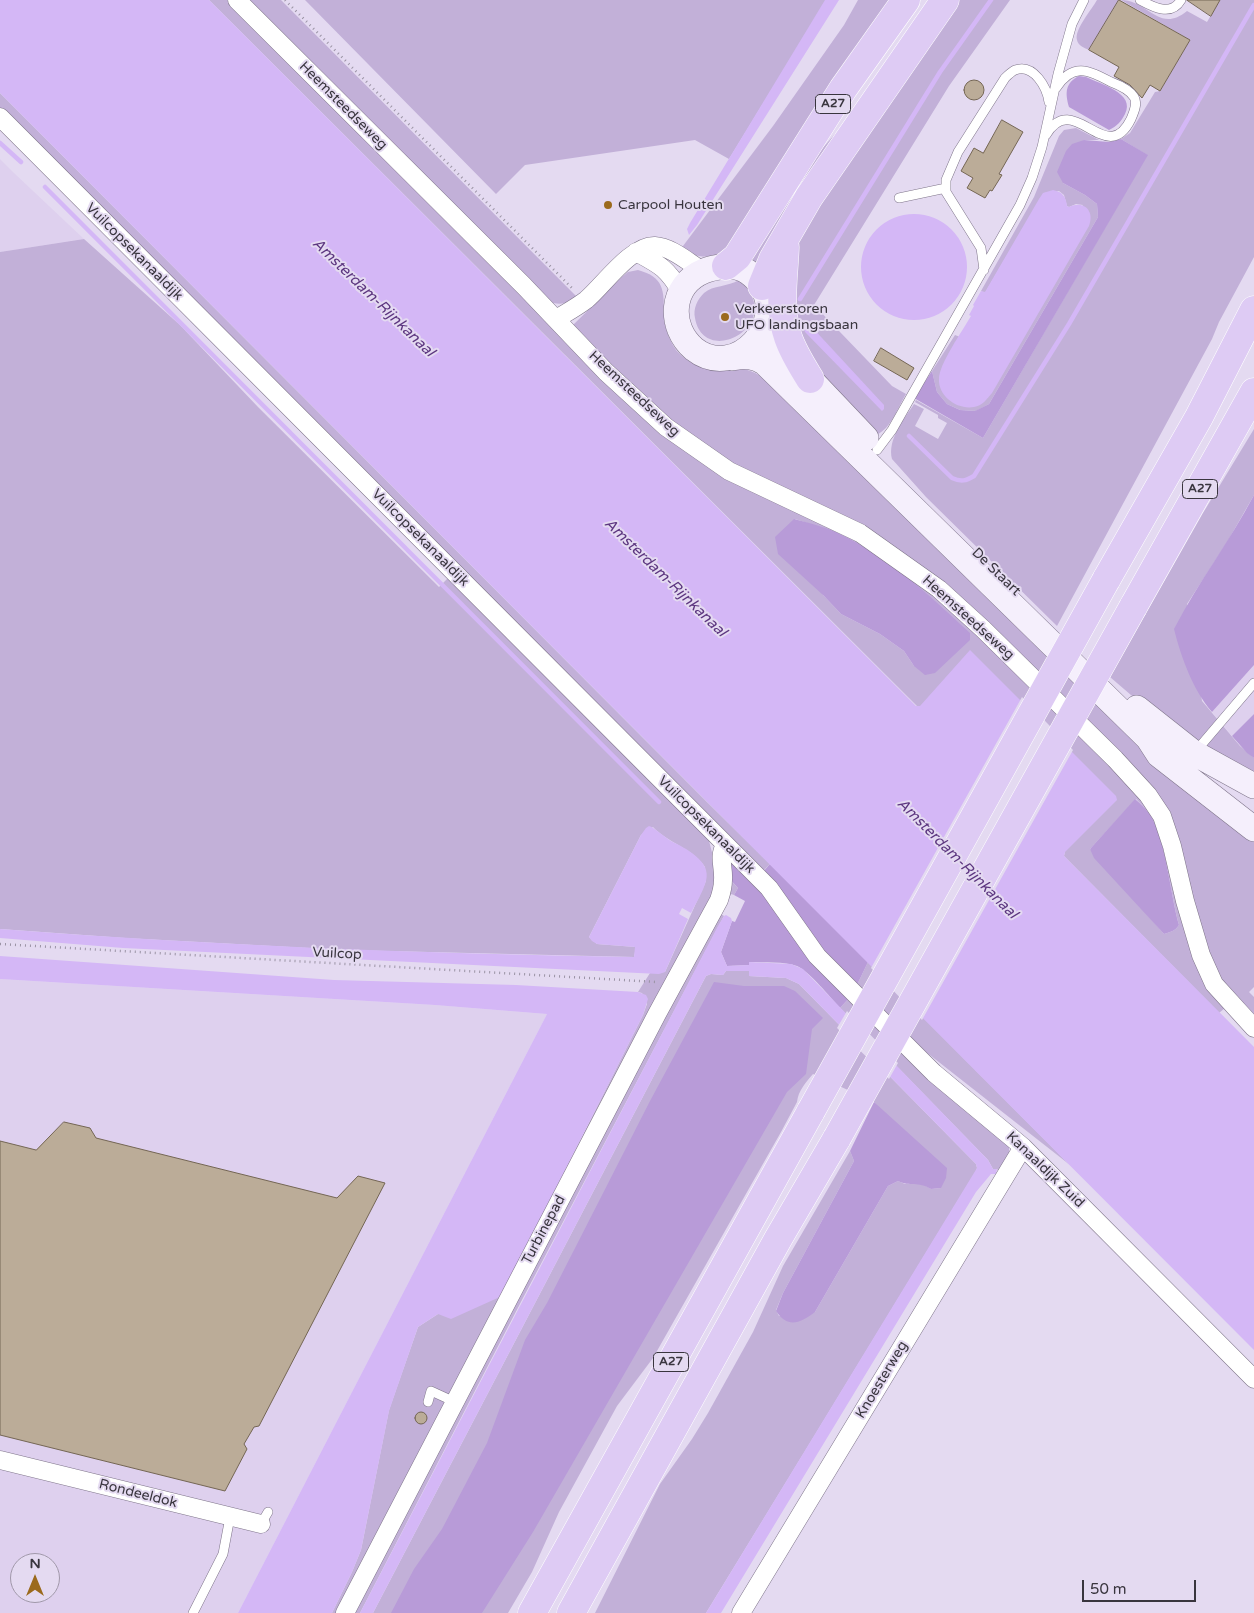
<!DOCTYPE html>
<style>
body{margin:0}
#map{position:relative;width:1254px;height:1613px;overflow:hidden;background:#e4daf1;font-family:"Varela Round",sans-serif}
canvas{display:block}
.north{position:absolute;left:10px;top:1553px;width:50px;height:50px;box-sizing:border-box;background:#e4daf1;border:1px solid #a098a9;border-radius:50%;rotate:0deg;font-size:14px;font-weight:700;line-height:20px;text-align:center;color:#39353e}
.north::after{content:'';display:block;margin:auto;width:18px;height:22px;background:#9b6a1d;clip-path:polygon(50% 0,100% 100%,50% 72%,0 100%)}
.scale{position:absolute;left:1082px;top:1580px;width:114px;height:22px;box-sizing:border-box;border:2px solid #39353e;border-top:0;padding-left:6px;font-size:15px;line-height:18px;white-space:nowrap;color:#39353e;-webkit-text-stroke:4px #e4daf1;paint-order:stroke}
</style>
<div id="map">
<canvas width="1254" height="1613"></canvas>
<div class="north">N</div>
<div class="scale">50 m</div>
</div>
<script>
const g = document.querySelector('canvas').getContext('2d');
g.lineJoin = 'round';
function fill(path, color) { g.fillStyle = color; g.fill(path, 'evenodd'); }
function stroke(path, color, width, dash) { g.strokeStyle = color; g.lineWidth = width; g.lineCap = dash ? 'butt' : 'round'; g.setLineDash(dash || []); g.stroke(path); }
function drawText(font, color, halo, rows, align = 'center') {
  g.font = font + ' "Varela Round",sans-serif'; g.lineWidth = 4; g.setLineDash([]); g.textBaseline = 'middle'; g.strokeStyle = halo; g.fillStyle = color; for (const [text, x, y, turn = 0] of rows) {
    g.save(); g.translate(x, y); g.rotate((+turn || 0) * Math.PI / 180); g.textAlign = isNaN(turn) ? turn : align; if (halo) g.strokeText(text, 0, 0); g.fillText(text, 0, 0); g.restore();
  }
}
fill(new Path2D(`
 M0 159 14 173 84 239 0 252Z
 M1254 665V714L1232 736 1212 712Z
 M0 979 435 1005 547 1014 238 1613H0ZM20 1563H50V1593H20Z`), '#ded0ee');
fill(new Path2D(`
 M209 0H227L547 320 663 432 870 546 951 605 1153 809 1225 1008 1219 1013 1064 856 1065 852 920 706H917ZM795 519 837 533 878 555 914 666 904 651 880 634 841 614 823 595ZM1136 799C1140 803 1145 808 1149 813 1166 838 1170 893 1179 925 1175 931 1171 932 1164 934L1090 849Z
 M244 0H281L577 297C567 305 558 305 546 301Z
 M305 0H827L729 159 695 140 525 165 496 194Z
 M858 0H894L729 248C710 260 700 258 680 250L773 126 844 25Z
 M952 0H1010L949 86 814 305 892 386 906 394C898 407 891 429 876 435L817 375 788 303 799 234Z
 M1097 0H1119L1089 50C1085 48 1078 46 1077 40 1074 30 1092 9 1097 0Z
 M1121 0C1148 0 1159 34 1187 11L1207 22 1220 0H1254V257L1219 322 1212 339 1057 626 926 497 892 459C887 440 904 419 914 404L924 409 915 426 938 439 947 423 938 418V415L915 402 916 400 983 438 1147 155 1121 139 1130 133 1155 92 1160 91 1190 40Z
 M0 93 708 803 770 864 761 873 0 110Z
 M843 125 760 270 747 260 803 170Z
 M1076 128 1099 140H1084L1063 183 1085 195 1097 204 1098 217 989 404 976 411 960 410 947 404 937 392 932 371 955 335 960 337 942 367 1083 205 1076 204 1069 207 1067 206 1064 195 1059 191 1044 193 985 293 981 291 1034 197 1059 136 1064 130Z
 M84 239 180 325 258 407 439 587 450 576 708 837 715 864 738 888 734 895 731 894 721 914 724 916 523 1298 360 1613H332L352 1572 361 1550 389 1410 418 1327 438 1314 502 1296 643 1015 647 1004 642 993 638 992 650 973 665 972 706 881 705 867C692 848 668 843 653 827L641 835 589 937 597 944 636 947 634 957 346 950 125 938 0 929V252Z
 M638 270C664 277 664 290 664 314 664 326 669 340 676 350 688 364 706 371 724 370 730 370 737 368 743 369 755 371 765 379 774 385L1254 839V987L1249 992 1254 997V1020L1222 985 1208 958 1181 853 1091 726 971 606 945 584 895 547 841 516 755 478 688 436 621 378 573 325 622 277 628 272Z
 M739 280C789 323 704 370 695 318 693 309 697 300 704 293 713 285 728 287 739 280Z
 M1254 429V495L1226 544 1187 604 1202 701 1240 746 1254 758V780L1188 744 1110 677 1203 513Z
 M868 962 1070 1165 912 1041 857 985Z
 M726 971H749V976L786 978 799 984 976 1164 977 1168 975 1173 706 1613H595L660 1484 692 1439 708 1413 753 1332 783 1266 850 1151 854 1161 783 1293 776 1310 779 1316 815 1312 888 1186 898 1181 905 1184H923L931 1189 941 1188 874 1102 813 1074C806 1082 798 1091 797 1102L781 1132 653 1358 617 1406 559 1512 532 1572 508 1613H373L706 976 711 974 723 975Z
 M850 997 1009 1146V1158L1000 1173 997 1169H993L988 1160 840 1008Z`), '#c2b0d8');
fill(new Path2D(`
 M1079 76 1086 77C1100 84 1136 93 1125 114 1121 122 1117 126 1109 130L1069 107C1065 93 1065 83 1079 76Z
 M1121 139 1148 155 983 438 914 398 932 371 937 392 947 404 960 410 975 411 989 404 1098 217 1097 204 1085 195 1063 183 1057 172 1066 151 1072 144 1084 140 1109 142Z
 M1254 495V665L1212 712C1193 690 1181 657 1174 629 1198 582 1230 541 1254 495Z
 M794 519C809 523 825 527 838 533 889 557 929 595 970 633V640L935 673 925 675 914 666 904 651 880 634 841 614 823 595 778 554 775 537Z
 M1254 714V758L1247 753 1232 736Z
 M1135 799C1140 803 1145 808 1149 813 1166 837 1170 894 1179 925 1175 931 1171 932 1164 934L1094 858 1090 849Z
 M726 854 754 881 850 997 840 1008C830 997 810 972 797 966 785 961 763 963 750 962V965L727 966 721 952 732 921 735 922 745 901 734 895 738 888 727 876Z
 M770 864 868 962 857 985 817 945 762 873Z
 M714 982 744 986H784L795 991 823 1018 812 1029 806 1074 787 1092 533 1532 482 1613H391L414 1569 442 1529 487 1443 525 1340 547 1303 650 1101Z
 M874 1102 947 1168 946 1178 941 1188 931 1189C918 1181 910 1187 898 1181L888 1186 815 1312C800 1323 788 1329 776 1311L783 1293 854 1161 850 1151Z`), '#b89bd8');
fill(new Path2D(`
 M0 0H209L916 706H920L970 650 1116 796 1117 800 1065 852 1064 856 1254 1047V1350L0 93Z
 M825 0H839L697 225 689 235 687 229 690 223Z
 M1053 190C1063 192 1066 197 1067 206L1069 207C1084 200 1095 211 1089 226L992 393C987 399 982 406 974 407 957 410 938 396 939 379 939 364 963 330 971 316L969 315 974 306 973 305 981 291 985 292 1039 199 1043 193Z
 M861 267a53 53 0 1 1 106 0a53 53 0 1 1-106 0Z
 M803 324 810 325 884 405V409L882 411 805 332Z
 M649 826C654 827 664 837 671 841 685 848 712 861 706 881 703 892 696 903 691 913L682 908 679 914 688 919 665 972 659 974 123 948 0 938V929C211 945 422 954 634 957L635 947 597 944 592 941 589 937 641 835 646 828Z
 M726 915 731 918 732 921 721 952 727 966 749 965V962L791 964 803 969 988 1160 993 1169H997L996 1174H991L976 1192 721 1613H706L977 1168 976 1164 799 984 786 978 749 976V971H726L723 975 711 974 706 976 373 1613H360L718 926 724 916Z
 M0 956 334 980 516 985 638 992 646 995 648 999 643 1015 502 1296 451 1319 438 1314 418 1327 389 1411 361 1550 352 1572 332 1613H238L547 1014 435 1005 0 979Z`), '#d4b7f6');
fill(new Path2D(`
 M1022 697 1073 750 922 1020 871 968Z
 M847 1011 898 1063 889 1079 837 1028Z`), '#e4daf1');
stroke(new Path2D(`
 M0 143 21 162
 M45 187 659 802
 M800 299 940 72 991 0
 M909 436 952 478C961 482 966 481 974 476L1069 324 1254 5`), '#d4b7f6', 4.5);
const building = new Path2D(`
 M1119 0 1190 40 1160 91 1150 85 1142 98 1130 85 1114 76 1119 67 1089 50Z
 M1187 0H1220L1211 16Z
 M964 90a10 10 0 1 1 20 0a10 10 0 1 1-20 0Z
 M1002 120 1023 132 999 174 1002 175 992 191 990 190 985 198 967 188 973 178 961 171 974 148 983 153Z
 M881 348 914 368 907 380 874 361Z
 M64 1122 90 1128 96 1138 337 1198 358 1176 385 1183 259 1426 254 1427 244 1444 247 1449 225 1491 0 1435V1141L36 1150Z
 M415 1418a6 6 0 1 1 12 0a6 6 0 1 1-12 0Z`);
fill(building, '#bbac98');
stroke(building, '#746654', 1);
const lane = new Path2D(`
 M1140 0C1153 7 1171 17 1181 0
 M1046 135C1074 88 1106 170 1131 119 1134 112 1138 103 1134 97 1129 89 1119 85 1111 82 1088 70 1073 62 1056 88
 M899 198 946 188
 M984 270 981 248 946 192V180L958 152 1005 78C1008 75 1011 72 1015 70 1034 63 1047 88 1049 102
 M877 450 892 430 1020 205 1032 178 1042 147 1058 74 1072 24 1084 0
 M1196 751 1254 683
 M428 1402 431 1391 455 1402
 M261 1524 268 1512
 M193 1613 223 1554 230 1517`);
const street = new Path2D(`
 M237 0 524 286 606 372 666 427 729 471 860 533 939 589 983 629 1115 759 1148 795 1162 816 1172 846 1185 901 1201 955 1214 984 1254 1028
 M0 117 769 888 817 956 934 1073 1023 1147 1254 1379
 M636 252C660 265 667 268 681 292
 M556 319C566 313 577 307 586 300 603 286 631 245 655 246 672 247 689 263 703 271
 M0 1460 261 1524
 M345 1613 657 1014 719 900C721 894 723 887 723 880 724 867 718 857 725 845
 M741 1613 1023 1147`);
const secondary = new Path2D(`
 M726 266C741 266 749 271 759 282 790 321 736 382 694 349 668 327 670 285 704 271 711 268 719 267 726 266Z
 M763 331 791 367 810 379 866 438
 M732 358C745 356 754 355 765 363L1148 738 1159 755 1254 829
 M1137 708 1194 753 1254 786`);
const highway = new Path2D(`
 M785 247C784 276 778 308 788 337 793 352 802 366 810 379
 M726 266 737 257 843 89 906 0
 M762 286 773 259 809 197 945 0
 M1106 580 1199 417 1254 310
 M1133 607 1254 392
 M532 1613 811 1111
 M571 1613 778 1239 837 1138`);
stroke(lane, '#7f758a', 10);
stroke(street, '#7f758a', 19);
stroke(secondary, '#7f758a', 26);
stroke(highway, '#fff', 29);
stroke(new Path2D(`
 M285 0 573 289
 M0 944 657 982`), '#9a93a4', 2.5, [1, 4]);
stroke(lane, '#fff', 9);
stroke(street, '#fff', 18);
stroke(secondary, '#f5effc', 25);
stroke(highway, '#decbf4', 28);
const highwayBridge = new Path2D(`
 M811 1111 1106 580
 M837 1138 1133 607`);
stroke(highwayBridge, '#fff', 29, []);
stroke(highwayBridge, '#decbf4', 28);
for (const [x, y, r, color] of [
 [608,205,5,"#9b6a1d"],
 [725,317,5,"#9b6a1d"]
]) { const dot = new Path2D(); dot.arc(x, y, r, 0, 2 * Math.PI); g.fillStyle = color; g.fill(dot); stroke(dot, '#e4daf1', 2); }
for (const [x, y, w] of [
 [833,104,35],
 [1200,489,35],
 [671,1362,35]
]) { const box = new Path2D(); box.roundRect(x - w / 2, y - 9.5, w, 19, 4); g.fillStyle = '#e4daf1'; g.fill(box); stroke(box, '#39353e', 1); }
drawText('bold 12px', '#39353e', null, [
 ["A27",833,104],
 ["A27",1200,489],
 ["A27",671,1362]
]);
drawText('14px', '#39353e', '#e4daf1', [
 ["Heemsteedseweg",343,106,45],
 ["Vuilcopsekanaaldijk",134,252,45],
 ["Heemsteedseweg",634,394,43],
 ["Vuilcopsekanaaldijk",420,538,45],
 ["De Staart",996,572,44],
 ["Heemsteedseweg",968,618,42],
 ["Vuilcopsekanaaldijk",706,825,45],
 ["Vuilcop",337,954,3],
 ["Kanaaldijk Zuid",1045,1170,44],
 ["Turbinepad",544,1230,-62],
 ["Knoesterweg",882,1380,-59],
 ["Rondeeldok",138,1494,14]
]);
drawText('14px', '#39353e', '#e4daf1', [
 ["Carpool Houten",618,205],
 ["Verkeerstoren",735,309],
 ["UFO landingsbaan",735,325]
], 'left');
drawText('italic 15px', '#5d3780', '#e4daf1', [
 ["Amsterdam-Rijnkanaal",373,298,44],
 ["Amsterdam-Rijnkanaal",665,578,44],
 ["Amsterdam-Rijnkanaal",957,859,45]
]);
</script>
